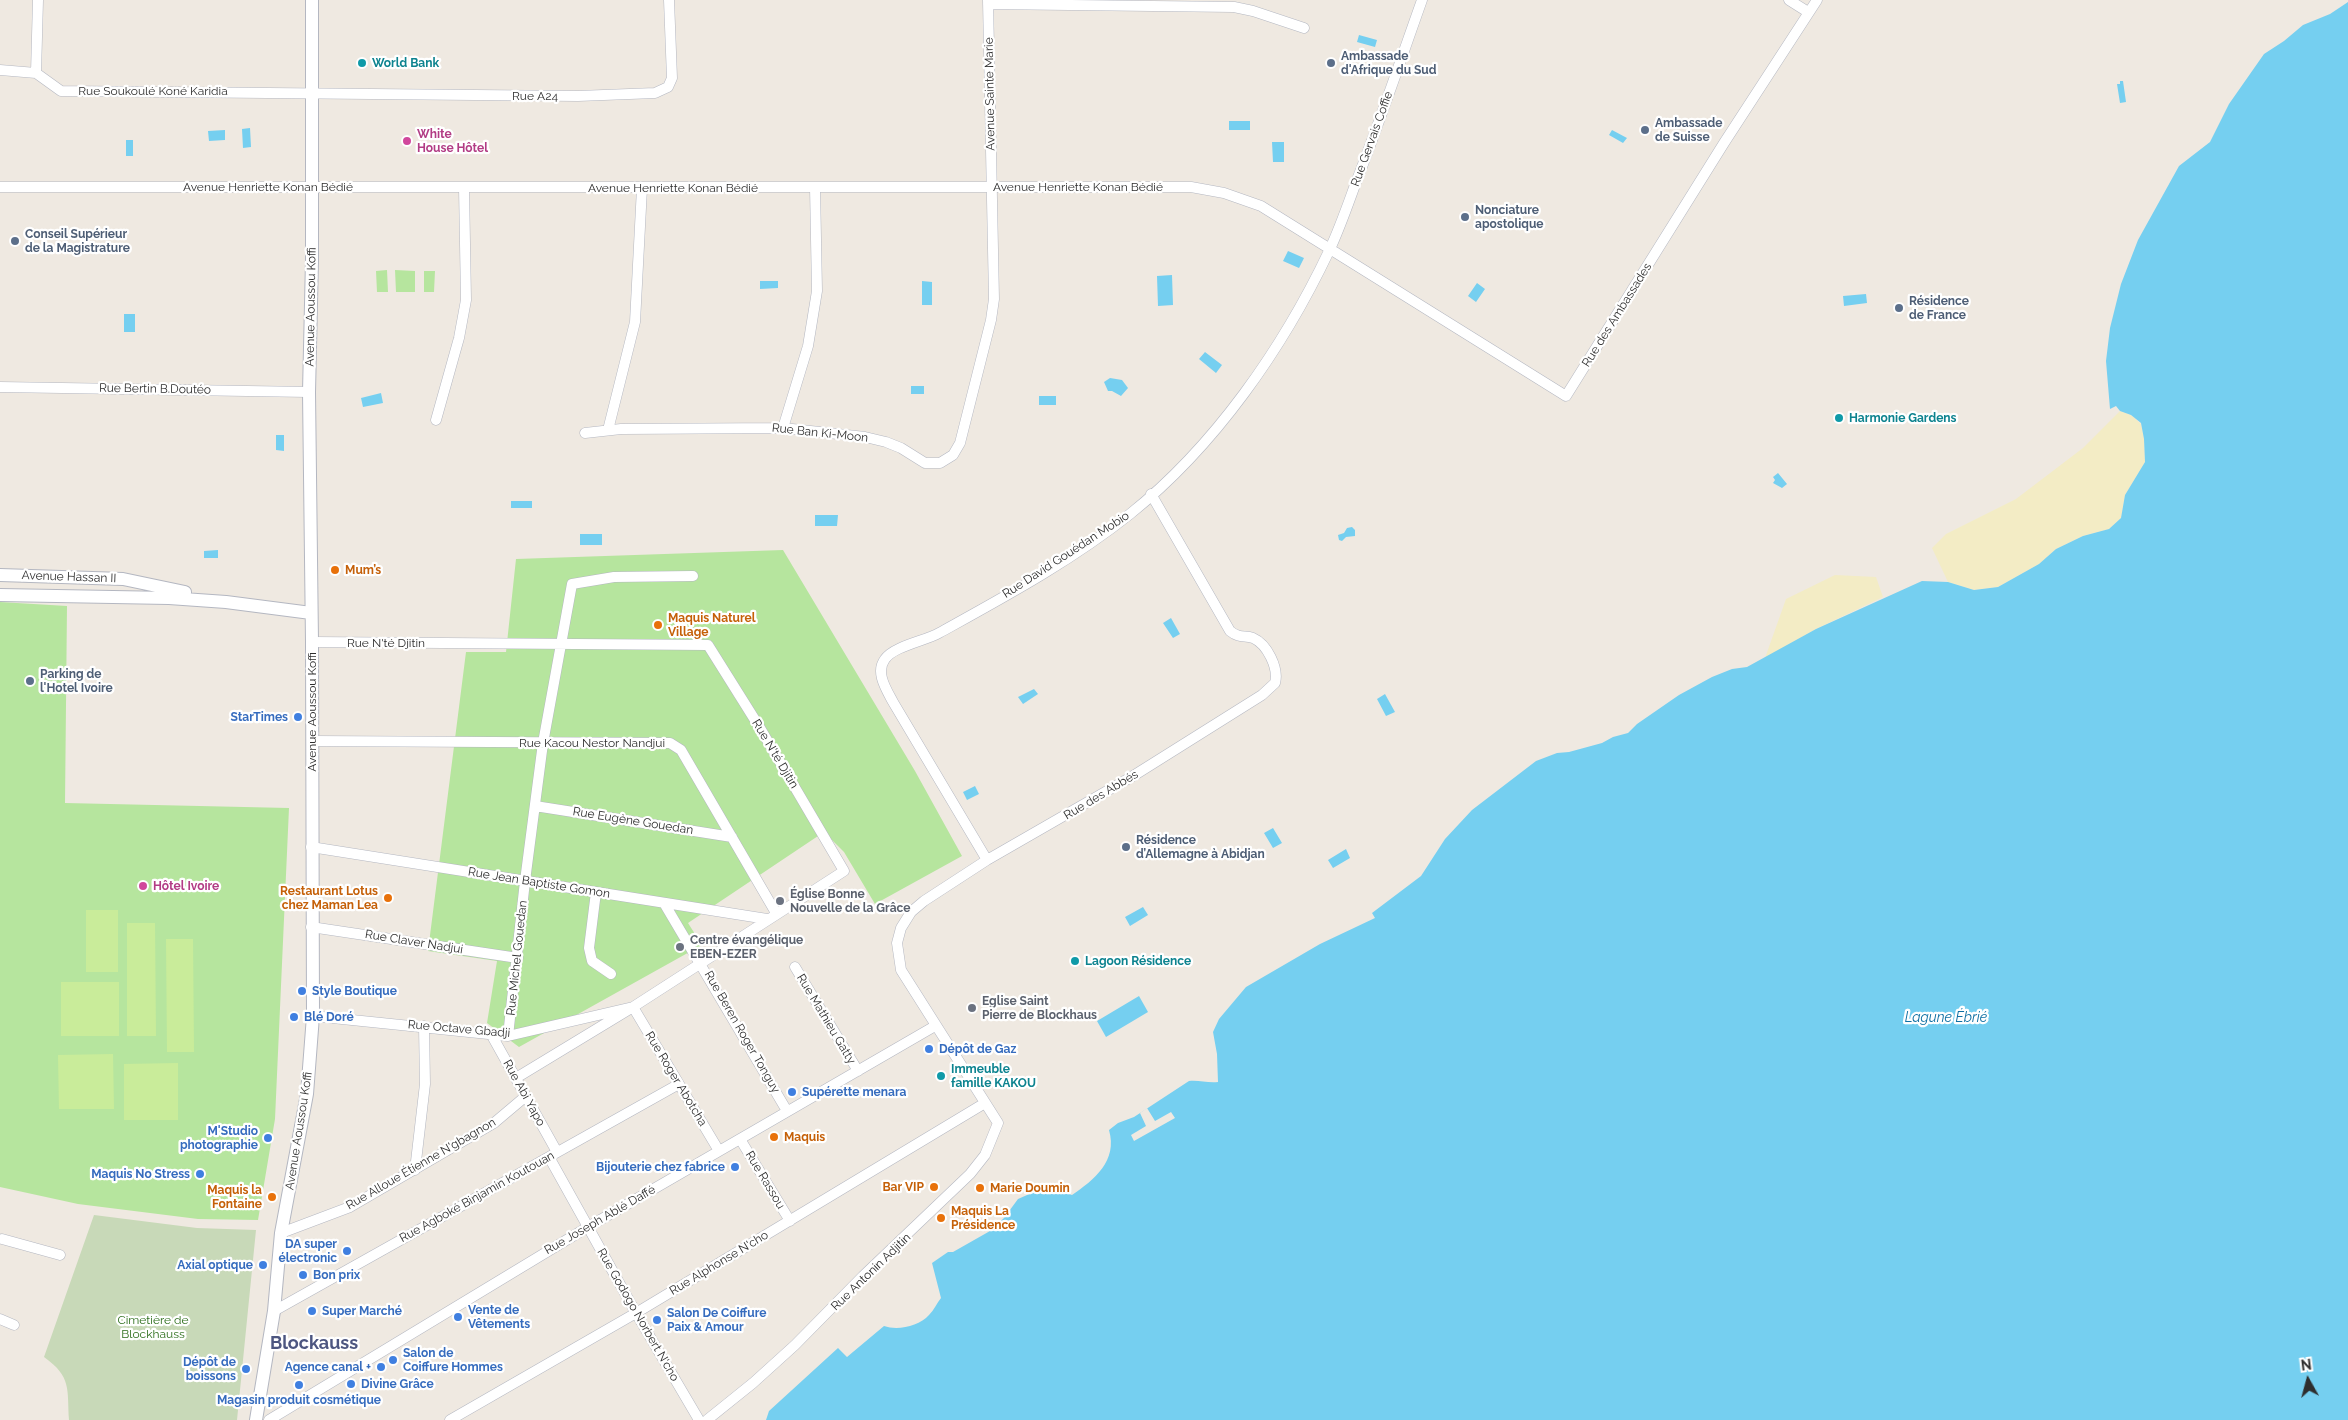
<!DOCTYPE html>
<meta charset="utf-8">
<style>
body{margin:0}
#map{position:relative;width:2348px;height:1420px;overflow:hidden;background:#efe9e1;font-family:Raleway,sans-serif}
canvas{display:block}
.north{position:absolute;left:2283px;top:1355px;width:50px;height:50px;-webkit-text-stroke:4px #fff;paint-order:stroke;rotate:353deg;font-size:14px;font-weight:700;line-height:20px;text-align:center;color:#2e2e2e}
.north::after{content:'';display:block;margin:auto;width:18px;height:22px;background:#2e2e2e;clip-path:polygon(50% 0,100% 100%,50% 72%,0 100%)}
</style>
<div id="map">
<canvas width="2348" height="1420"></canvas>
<div class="north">N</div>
</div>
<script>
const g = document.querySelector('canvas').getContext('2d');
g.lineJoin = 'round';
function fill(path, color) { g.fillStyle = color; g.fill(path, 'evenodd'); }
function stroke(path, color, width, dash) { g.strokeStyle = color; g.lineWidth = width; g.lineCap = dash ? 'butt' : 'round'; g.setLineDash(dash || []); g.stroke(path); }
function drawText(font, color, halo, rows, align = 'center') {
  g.font = font + ' Raleway,sans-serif'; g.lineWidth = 4.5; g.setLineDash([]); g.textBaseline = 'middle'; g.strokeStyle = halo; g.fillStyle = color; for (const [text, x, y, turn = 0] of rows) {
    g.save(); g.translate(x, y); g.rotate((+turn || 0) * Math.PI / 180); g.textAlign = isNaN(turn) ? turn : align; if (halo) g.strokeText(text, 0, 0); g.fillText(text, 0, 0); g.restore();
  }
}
fill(new Path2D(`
 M387 270 388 292H377L376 271Z
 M395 270 415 271V292H396Z
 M424 271H435L434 292H424Z
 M783 550 915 771 962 856 875 904 844 852 824 832 688 923 702 945 519 1047 487 1023 497 961 428 951 466 652H506L516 559Z
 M0 602 67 606 65 803 289 808 275 1119 258 1220 198 1219 78 1204 0 1187Z`), '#b6e59e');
fill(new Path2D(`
 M2120 411 2131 415 2141 424 2144 439 2145 462 2125 495 2121 518 2109 529 2083 536 2056 549 2039 564 1998 587 1974 590 1948 582 1932 548 1946 534 2016 499 2083 448Z
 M1835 575 1876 577 1883 597 1816 629 1765 658 1786 599Z`), '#f3ecc5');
fill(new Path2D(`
 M94 1215 197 1228 256 1230 237 1420H69C67 1389 72 1377 44 1357Z`), '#c8d9b8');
fill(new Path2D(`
 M86 910H118V972H86Z
 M127 923H155L156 1036H127Z
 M166 939H193L194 1052H167Z
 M61 982H119V1036H61Z
 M113 1054 114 1109H59L58 1055Z
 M178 1063V1120H124V1064Z`), '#c9ec9a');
fill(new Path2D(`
 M2348 2V1420H766L769 1411 838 1348 847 1357 884 1326C898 1331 919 1326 929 1315 934 1310 937 1303 941 1298L932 1263 948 1252H953L990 1231 1004 1218 1018 1199 1043 1188H1050L1072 1195C1094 1180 1118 1161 1109 1130L1118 1123 1134 1117 1189 1081C1199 1080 1207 1083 1218 1082L1217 1054 1213 1032 1219 1019 1246 987 1320 944 1375 918 1372 913 1421 876 1445 839 1472 810 1536 761 1557 753 1569 752 1602 743 1613 737 1628 733 1637 724 1679 695 1712 677 1732 669 1747 667 1816 629 1922 581 1948 582 1974 590 1998 587 2039 564 2056 549 2083 536 2109 529 2121 518 2125 495 2145 462 2144 439 2141 423 2131 415 2120 411 2116 406 2110 409 2106 361 2110 328 2121 284 2138 240 2179 166 2210 142 2229 104 2264 54 2284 41 2303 25 2330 14Z
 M1359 35 1377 40 1375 47 1357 42Z
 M2120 81H2123L2126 102 2120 103 2117 84H2120Z
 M1229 121H1250V130H1229Z
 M250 128 251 147 243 148 242 129Z
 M225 130V140L209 141 208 131Z
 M1612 130 1627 138 1623 143 1609 135Z
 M126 140H133V156H126Z
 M1272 142H1284V162H1273Z
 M1288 251 1304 258 1299 268 1283 261Z
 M1172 275 1173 305 1158 306 1157 276Z
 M760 281H778V288L760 289Z
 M922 281 932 282V305H922Z
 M1477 283 1485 289 1476 302 1468 296Z
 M1866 294 1867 303 1844 306 1843 296Z
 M124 314H135V332H124Z
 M1205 352 1222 365 1216 373 1199 359Z
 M1110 378 1122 380 1128 388 1121 396 1112 391H1108L1104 382Z
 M911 386H924V394H911Z
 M381 393 383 403 363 407 361 398Z
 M1039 396H1056V405H1039Z
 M276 435H284V451L276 450Z
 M1778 473 1787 484 1782 488 1773 483 1775 480 1773 477Z
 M511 501H532V508H511Z
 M815 515H838L837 526H815Z
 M1352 527 1355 530V536L1346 537 1342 541 1339 540 1338 535 1344 533 1347 528Z
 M580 534H602V545H580Z
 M218 550V558H204V551Z
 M1171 618 1180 634 1173 638 1163 623Z
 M1034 689 1038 694 1023 704 1018 697Z
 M1385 694 1395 712 1386 716 1377 699Z
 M975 786 979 794 967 800 963 792Z
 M1273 828 1282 843 1273 848 1264 833Z
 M1346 849 1350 858 1333 868 1328 860Z
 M1143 907 1148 915 1130 926 1125 917Z
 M1139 996 1148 1012 1106 1037 1097 1021Z`), '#75cff0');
fill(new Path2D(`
 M1147 1108 1155 1121 1171 1112 1175 1118 1134 1141 1131 1135 1146 1126 1140 1113Z`), '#efe9e1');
const minor = new Path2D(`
 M1789 0 1808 12
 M988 4 1234 7 1253 11 1304 28
 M0 70 36 73 61 91 578 96 655 93 668 87 672 78 669 0
 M36 73 38 0
 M0 187H1191L1224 193 1261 206 1566 396 1724 143 1817 0
 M0 387 309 392
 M436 420 459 338 466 300 464 187
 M783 428 808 346 817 291 815 187
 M608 430 635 322 642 188
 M585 433 621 429 783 428 865 437 886 442 901 448 925 463H940L953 455 960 443 991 320 994 299 988 0
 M312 642 708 645 760 728 844 871 633 1007 516 1078
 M312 741 670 743 681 750 776 913
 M535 806 732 837
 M311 847 767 919
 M987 860 893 702C886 689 875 672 885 659 894 646 925 641 939 633 1004 597 1071 561 1130 514 1215 446 1283 348 1329 251 1339 230 1347 207 1355 185 1379 124 1400 62 1422 0
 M596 892 589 948 592 961 611 974
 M664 903 787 1111
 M311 927 518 958
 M795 967 858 1071
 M313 1016 508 1036 633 1007 719 1151
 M491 1034 557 1152
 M508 1036 525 881 543 743 572 584 614 577 693 576
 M740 1139 790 1221
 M549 1157 636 1313 699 1420
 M415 1170 425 1084 424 1026
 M281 1233 350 1207 494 1123 526 1096
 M2 1239 60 1255
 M274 1311 679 1084
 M0 1319 14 1325
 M269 1420 588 1227 935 1026
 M450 1420 636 1313 985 1103
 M707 1420 753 1383 795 1345 863 1276 970 1174 985 1155 998 1123 901 970 897 943 901 928 911 912 924 901 987 860 1133 776 1262 695 1275 683C1279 668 1267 644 1253 638 1244 635 1240 639 1230 631L1151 494`);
const tertiary = new Path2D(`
 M0 575 123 579 185 592
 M0 595 169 598 226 602 311 613
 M256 1420 274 1311 281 1233 307 1094 313 1016 312 642 309 392 312 260V0`);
stroke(minor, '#b4b7c1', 11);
stroke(tertiary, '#b4b7c1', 14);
stroke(minor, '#fff', 10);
stroke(tertiary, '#fff', 12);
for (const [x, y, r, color] of [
 [362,63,5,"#0f9aa8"],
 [1331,63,5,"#5c6f8a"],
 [1645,130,5,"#5c6f8a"],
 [407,141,5,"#d1479c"],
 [1465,217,5,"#5c6f8a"],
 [15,241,5,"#5c6f8a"],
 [1899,308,5,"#5c6f8a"],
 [1839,418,5,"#0f9aa8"],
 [335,570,5,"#e8710a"],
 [658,625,5,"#e8710a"],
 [30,681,5,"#5c6f8a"],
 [298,717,5,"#3f7fe0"],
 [1126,847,5,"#5c6f8a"],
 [143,886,5,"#d1479c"],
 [388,898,5,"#e8710a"],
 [780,901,5,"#6b7280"],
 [680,947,5,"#6b7280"],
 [1075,961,5,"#0f9aa8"],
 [302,991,5,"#3f7fe0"],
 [972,1008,5,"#6b7280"],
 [294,1017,5,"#3f7fe0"],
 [929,1049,5,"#3f7fe0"],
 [941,1076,5,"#0f9aa8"],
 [792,1092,5,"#3f7fe0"],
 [774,1137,5,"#e8710a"],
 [268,1138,5,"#3f7fe0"],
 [735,1167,5,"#3f7fe0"],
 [200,1174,5,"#3f7fe0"],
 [934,1187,5,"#e8710a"],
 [980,1188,5,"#e8710a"],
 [272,1197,5,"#e8710a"],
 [941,1218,5,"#e8710a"],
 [347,1251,5,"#3f7fe0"],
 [263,1265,5,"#3f7fe0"],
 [303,1275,5,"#3f7fe0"],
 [312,1311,5,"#3f7fe0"],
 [458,1317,5,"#3f7fe0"],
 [657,1320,5,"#3f7fe0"],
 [393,1360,5,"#3f7fe0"],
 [381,1367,5,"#3f7fe0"],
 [246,1369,5,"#3f7fe0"],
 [351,1384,5,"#3f7fe0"],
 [299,1385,5,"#3f7fe0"]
]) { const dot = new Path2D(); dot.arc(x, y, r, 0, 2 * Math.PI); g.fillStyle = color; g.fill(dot); stroke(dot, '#fff', 2); }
drawText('bold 12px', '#4e5e75', '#fff', [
 ["Ambassade",1341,56],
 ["d'Afrique du Sud",1341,70],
 ["Ambassade",1655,123],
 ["de Suisse",1655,137],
 ["Nonciature",1475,210],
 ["apostolique",1475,224],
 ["Conseil Supérieur",25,234],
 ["de la Magistrature",25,248],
 ["Résidence",1909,301],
 ["de France",1909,315],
 ["Parking de",40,674],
 ["l'Hotel Ivoire",40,688],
 ["Résidence",1136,840],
 ["d’Allemagne à Abidjan",1136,854]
], 'left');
drawText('bold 12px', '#0d838f', '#fff', [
 ["World Bank",372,63],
 ["Harmonie Gardens",1849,418],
 ["Lagoon Résidence",1085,961],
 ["Immeuble",951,1069],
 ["famille KAKOU",951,1083]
], 'left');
drawText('12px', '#2e2e2e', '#fff', [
 ["Rue Soukoulé Koné Karidia",153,91],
 ["Avenue Sainte Marie",990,94,-91],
 ["Rue A24",535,96],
 ["Rue Gervais Coffie",1372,139,-70],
 ["Avenue Henriette Konan Bédié",268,187],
 ["Avenue Henriette Konan Bédié",1078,187],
 ["Avenue Henriette Konan Bédié",673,188],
 ["Avenue Aoussou Koffi",311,307,-89],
 ["Rue des Ambassades",1617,315,-58],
 ["Rue Bertin B.Doutéo",155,389,1],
 ["Rue Ban Ki-Moon",820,433,6],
 ["Rue David Gouédan Mobio",1066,555,-33],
 ["Avenue Hassan II",69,577,2],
 ["Rue N'té Djitin",386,643],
 ["Avenue Aoussou Koffi",312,712,-90],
 ["Rue Kacou Nestor Nandjui",592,743],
 ["Rue N'té Djitin",775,754,59],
 ["Rue des Abbés",1101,795,-31],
 ["Rue Eugène Gouedan",633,821,9],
 ["Rue Jean Baptiste Gomon",539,883,9],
 ["Rue Claver Nadjui",414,942,9],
 ["Rue Michel Gouedan",517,958,-84],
 ["Rue Mathieu Gatty",826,1019,59],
 ["Rue Octave Gbadji",459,1029,5],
 ["Rue Beren Roger Tonguy",742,1032,60],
 ["Rue Roger Abotcha",676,1079,59],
 ["Rue Abi Yapo",524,1093,61],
 ["Avenue Aoussou Koffi",299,1131,-81],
 ["Rue Alloue Étienne N'gbagnon",421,1164,-30],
 ["Rue Rassou",765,1180,59],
 ["Rue Agboké Binjamin Koutouan",477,1197,-29],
 ["Rue Joseph Ablé Daffé",600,1220,-30],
 ["Rue Alphonse N'cho",719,1263,-31],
 ["Rue Antonin Adjitin",871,1272,-44],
 ["Rue Godogo Norbert N'cho",638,1315,60]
]);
drawText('bold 12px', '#b23c85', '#fff', [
 ["White",417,134],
 ["House Hôtel",417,148],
 ["Hôtel Ivoire",153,886]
], 'left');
drawText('bold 12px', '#c56008', '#fff', [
 ["Mum’s",345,570],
 ["Maquis Naturel",668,618],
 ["Village",668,632],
 ["Restaurant Lotus",378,891,"right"],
 ["chez Maman Lea",378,905,"right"],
 ["Maquis",784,1137],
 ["Bar VIP",924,1187,"right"],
 ["Marie Doumin",990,1188],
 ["Maquis la",262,1190,"right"],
 ["Fontaine",262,1204,"right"],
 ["Maquis La",951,1211],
 ["Présidence",951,1225]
], 'left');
drawText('bold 12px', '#366cbe', '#fff', [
 ["StarTimes",288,717,"right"],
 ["Style Boutique",312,991],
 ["Blé Doré",304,1017],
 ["Dépôt de Gaz",939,1049],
 ["Supérette menara",802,1092],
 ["M'Studio",258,1131,"right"],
 ["photographie",258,1145,"right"],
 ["Bijouterie chez fabrice",725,1167,"right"],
 ["Maquis No Stress",190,1174,"right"],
 ["DA super",337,1244,"right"],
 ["électronic",337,1258,"right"],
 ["Axial optique",253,1265,"right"],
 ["Bon prix",313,1275],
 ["Vente de",468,1310],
 ["Vêtements",468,1324],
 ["Super Marché",322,1311],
 ["Salon De Coiffure",667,1313],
 ["Paix & Amour",667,1327],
 ["Salon de",403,1353],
 ["Coiffure Hommes",403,1367],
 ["Dépôt de",236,1362,"right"],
 ["boissons",236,1376,"right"],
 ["Agence canal +",371,1367,"right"],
 ["Divine Grâce",361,1384],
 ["Magasin produit cosmétique",299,1400,"center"]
], 'left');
drawText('bold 12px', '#5b616d', '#fff', [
 ["Église Bonne",790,894],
 ["Nouvelle de la Grâce",790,908],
 ["Centre évangélique",690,940],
 ["EBEN-EZER",690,954],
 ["Eglise Saint",982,1001],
 ["Pierre de Blockhaus",982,1015]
], 'left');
drawText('12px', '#2c6e1b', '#fff', [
 ["Cimetière de",153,1320],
 ["Blockhauss",153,1334]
]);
drawText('italic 14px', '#0d6fa3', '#fff', [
 ["Lagune Ébrié",1946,1018]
]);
drawText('bold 18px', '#4d5680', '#fff', [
 ["Blockauss",314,1344]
]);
</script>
